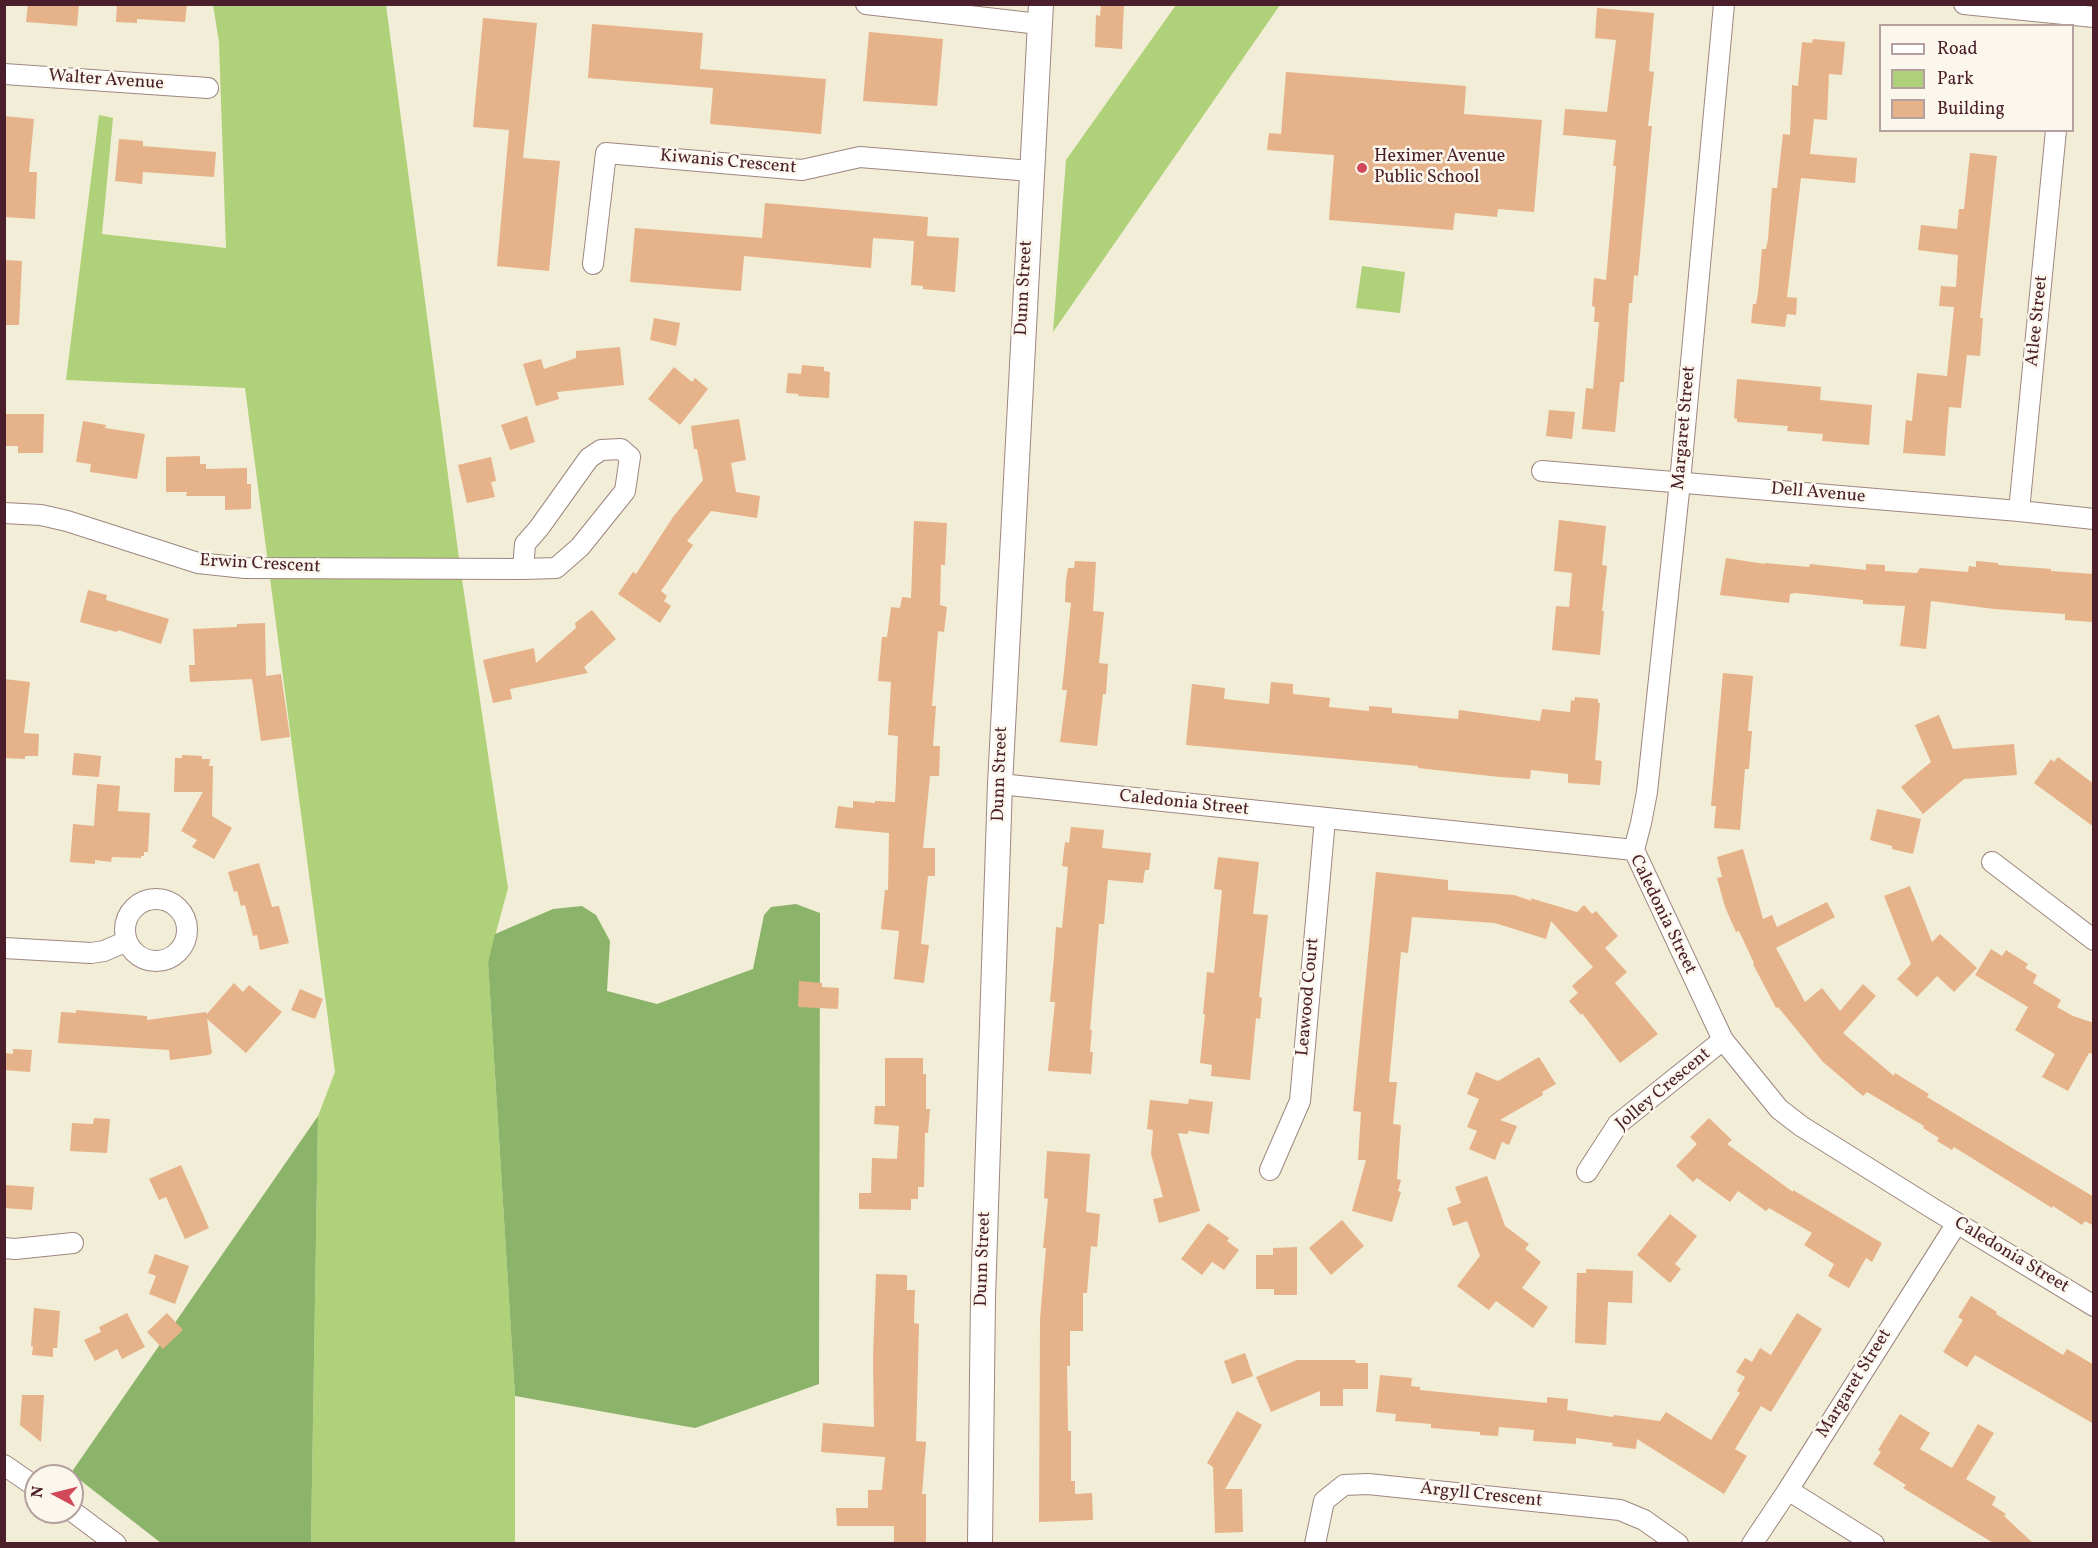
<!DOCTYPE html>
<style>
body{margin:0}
#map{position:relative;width:2098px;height:1548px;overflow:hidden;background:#f2edd6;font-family:Vollkorn,serif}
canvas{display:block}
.frame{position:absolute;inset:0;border:6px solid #4a1f2b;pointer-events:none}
.legend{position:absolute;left:1879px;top:24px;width:195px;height:108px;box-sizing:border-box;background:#fbf7ec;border:2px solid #b4a19f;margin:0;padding:8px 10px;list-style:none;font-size:18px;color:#4a1f2b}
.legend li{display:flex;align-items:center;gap:12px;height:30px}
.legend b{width:30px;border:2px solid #b4a19f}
.north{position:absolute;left:24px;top:1464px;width:60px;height:60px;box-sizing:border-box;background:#fbf7ec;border:2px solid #b4a19f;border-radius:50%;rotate:277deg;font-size:16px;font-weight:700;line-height:24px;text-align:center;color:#4a1f2b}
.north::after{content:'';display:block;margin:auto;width:21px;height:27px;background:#d1495b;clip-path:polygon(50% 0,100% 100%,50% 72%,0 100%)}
</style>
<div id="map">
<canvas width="2098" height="1548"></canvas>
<div class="frame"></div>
<ul class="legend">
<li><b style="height:8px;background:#fff"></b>Road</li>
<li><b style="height:16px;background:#afd179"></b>Park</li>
<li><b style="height:16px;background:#e6b289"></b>Building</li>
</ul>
<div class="north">N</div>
</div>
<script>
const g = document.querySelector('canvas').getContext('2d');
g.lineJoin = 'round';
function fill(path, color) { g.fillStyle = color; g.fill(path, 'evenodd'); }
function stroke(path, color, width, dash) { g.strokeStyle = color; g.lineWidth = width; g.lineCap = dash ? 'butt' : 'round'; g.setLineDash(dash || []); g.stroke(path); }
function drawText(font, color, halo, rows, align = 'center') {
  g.font = font + ' Vollkorn,serif'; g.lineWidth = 5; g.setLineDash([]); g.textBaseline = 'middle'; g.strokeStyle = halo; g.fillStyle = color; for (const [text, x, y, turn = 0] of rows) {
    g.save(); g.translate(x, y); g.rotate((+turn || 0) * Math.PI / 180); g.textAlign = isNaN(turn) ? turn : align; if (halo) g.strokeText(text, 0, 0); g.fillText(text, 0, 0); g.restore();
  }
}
fill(new Path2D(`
 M213 5H386L460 566 508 888 488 962 515 1396V1543H311L318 1116 335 1072 245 388 66 380 99 115 113 118 102 234 226 248 219 42Z
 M1176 5H1280L1053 332 1066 160Z
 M1362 266 1405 272 1400 313 1356 308Z`), '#afd179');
fill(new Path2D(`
 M796 904 820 913 819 1384 695 1428 515 1396 488 962 495 934 553 909 582 906 596 915 610 941 607 991 657 1004 753 969 764 915 771 907Z
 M318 1116 311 1543H161L71 1473Z`), '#8bb369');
fill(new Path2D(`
 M28 4H79L77 26 26 22Z
 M117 4H187L185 22 137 19V23L116 22Z
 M1101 4H1124L1122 49 1095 47 1096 15 1100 16Z
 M1597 8 1654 13 1649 71 1654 72 1648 126H1652L1643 222 1638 276 1634 275 1632 303H1629L1624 382H1620L1615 432 1582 429 1586 388 1593 389 1599 322H1594L1595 307 1592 306 1594 278 1606 280 1616 166H1613L1616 140 1563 135 1565 109 1607 112 1616 40 1595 38Z
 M483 18 537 23 523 158 560 161 549 271 497 266 509 130 473 127Z
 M592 24 703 33 700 69 826 79 821 134 710 124 713 88 588 78Z
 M869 32 943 39 937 106 863 101Z
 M1813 39 1845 42 1842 75 1829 74 1827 120 1814 119 1810 154 1857 158 1855 183 1801 178 1787 297 1797 298 1796 315 1787 314 1785 327 1751 323 1753 304H1756L1758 293 1762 249H1766L1768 239 1772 188H1777L1783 134 1790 135 1792 85 1798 86 1802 42 1812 43Z
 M1286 72 1466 86 1464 114 1542 120 1534 212 1498 209 1497 217 1455 213 1453 230 1329 220 1334 155 1267 150 1269 133 1281 134Z
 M4 116 34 119 29 172H37L35 219 4 217Z
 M119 139 143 141V146L216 152 214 177 143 172 142 184 115 181Z
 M1970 153 1997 156 1980 318H1983L1980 356 1967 355 1961 408 1949 407 1945 456 1903 453 1906 420 1912 421 1917 373 1947 376 1954 307 1939 306 1941 286 1956 287 1958 255 1918 250 1921 225 1957 229 1959 209H1964Z
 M765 203 928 217 927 236 959 238 955 292 923 289V286L911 285 914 241 873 238 871 268 744 256 741 291 630 282 635 228 762 238Z
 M4 260 22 261 19 325H4Z
 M654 318 680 323 676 346 650 340Z
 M620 347 624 385 557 392 559 399 536 406 523 364 541 359 544 369 576 358V351Z
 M802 365 824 367V371L830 372 829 398 798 396 799 394 786 393 788 373 801 374Z
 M674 367 692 382 695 378 708 389 680 425 648 399Z
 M1737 379 1821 387 1820 400 1872 405 1869 445 1822 441 1823 434 1787 431 1788 426 1737 422V419L1734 418Z
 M1549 410 1575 412 1572 439 1546 436Z
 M4 414H44L43 453H18V446H4Z
 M527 416 535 442 510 450 501 425Z
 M739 419 746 460 731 463 736 492 760 496 757 518 711 511 687 541 693 545 661 591 667 596 664 601 671 606 660 623 618 594 633 572 636 574 673 517 703 480 697 449H694L691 426Z
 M83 421 106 425 105 428 145 434 137 479 90 472 91 464 76 462Z
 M200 456V464H206V469L247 468V484H251V509L225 510V496H186L187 492H166V457Z
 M491 457 496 481 491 482 495 497 467 503 458 465Z
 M1559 520 1606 526 1602 565 1607 566 1602 611H1604L1600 655 1552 650 1556 606 1569 607 1572 573 1554 571Z
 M914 521 947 523 945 565H941L940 605 947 607 944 632 938 631 932 706H936L933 746H940L939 776H930L923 848H935V876H928L921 944 929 945 924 983 894 979 899 931 881 929 885 890H888L889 833 835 828 838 806 853 808V801L875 803V801L895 802 898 736 888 735 891 682 878 681 882 637H887L891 607 900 608 902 597 911 598Z
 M1726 558 1765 564V563L1809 567 1810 564 1866 570V564L1885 565V571L1917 573 1920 568 1968 572 1969 566 1976 567V561L1998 563V565L2051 569V571L2094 574 2092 622 2065 620V614L1994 609 1931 601 1926 649 1900 646 1905 606 1863 604V600L1796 593 1790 594 1789 603 1720 595Z
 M1075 561 1096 562 1093 611 1104 612 1099 663 1108 664 1106 694H1103L1097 746 1060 742 1067 690H1062L1071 603 1065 602 1066 581 1068 568H1074Z
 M88 590 107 595 106 600 169 619 161 644 118 630 117 632 80 622Z
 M592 610 616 639 584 667 588 673 510 689 512 699 493 703 483 660 534 648 536 663 576 628 575 623Z
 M265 623 266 676 281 674 290 737 261 741 252 679 190 682 189 665H195L193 629 237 627V624Z
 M1723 673 1753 676 1748 731H1752L1749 769H1745L1740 830 1714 828 1716 806H1711Z
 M4 679 30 682 24 733 39 734 38 756H25V759L4 758Z
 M1271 682 1293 684V694L1330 698 1329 707 1369 711V706L1392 708V713L1458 719 1459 710 1540 721 1542 709 1570 712 1571 700 1574 701 1575 697 1598 699V703H1600L1595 760 1602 761 1600 785 1568 783V774L1531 770 1530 779 1500 777 1418 768V766L1186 745 1192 684 1225 688 1224 699 1269 704Z
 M1939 715 1953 749 2014 744 2017 775 1964 779 1923 814 1901 787 1931 762 1915 725Z
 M74 753 101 756 99 777 72 775Z
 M182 755 202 756V759H210L209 766H213L212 816 232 828 214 859 192 847 197 840 181 831 203 792H174L175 758H182Z
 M2058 757 2094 784V827L2034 783 2051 759 2054 762Z
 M97 784 120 786 118 811 150 813 148 852H144V856H141V858L112 857 111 862 95 860V864L70 862 73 824 94 826Z
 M1877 809 1921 819 1913 854 1892 849V846L1870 840Z
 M1071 827 1104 830 1102 848 1151 853 1149 870H1145L1143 883 1108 880 1104 924H1099L1094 982 1090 1030H1092L1090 1052H1093L1091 1074 1048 1071 1055 1002H1050L1054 956 1056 927 1062 928 1068 867 1062 866 1065 842 1069 843Z
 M1743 849 1763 919 1772 915 1777 927 1827 902 1835 917 1776 948 1805 1002 1822 988 1840 1011 1863 984 1876 996 1843 1033 1894 1076 1895 1073 1929 1094 1927 1097 2094 1197V1226L2085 1221 2082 1225 2053 1206 2052 1208 1954 1147 1952 1150 1937 1141 1939 1138 1923 1128 1924 1126 1867 1092 1863 1096 1823 1062 1778 1007 1776 1008 1753 964 1754 963 1739 931 1736 932 1725 907 1717 878 1722 877 1717 857Z
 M1218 857 1259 862 1253 914 1268 915 1259 997 1262 998 1260 1019 1256 1018 1250 1080 1211 1076 1212 1065 1200 1063 1205 1014H1203L1207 972 1214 973 1222 890 1214 889Z
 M259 863 272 907 279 906 289 943 260 950 257 935 253 936 245 905 241 906 237 891 234 892 228 872Z
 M1376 872 1448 880V890L1514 895 1532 901 1530 898 1577 912 1584 905 1592 914 1596 911 1618 936 1605 948 1627 972 1615 983 1658 1034 1620 1063 1582 1013 1581 1015 1569 1001 1578 993 1572 986 1593 967 1551 921 1546 939 1495 923 1412 917 1408 953 1401 952 1389 1082H1397L1393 1124 1401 1125 1397 1179 1401 1180 1398 1191 1401 1192 1392 1222 1352 1211 1366 1160H1358L1361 1112 1353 1111Z
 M1910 886 1932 942 1940 934 1977 968 1954 992 1937 976 1917 997 1897 979 1911 964 1884 896Z
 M1991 949 2002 956 2006 950 2028 964 2025 968 2037 975 2033 983 2061 1000 2057 1007 2073 1016 2094 1023V1054L2089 1053 2068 1091 2042 1077 2055 1054 2015 1030 2028 1007 1975 975Z
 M799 981 822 983V987L839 988 838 1009 798 1007Z
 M234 983 243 992 249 985 282 1012 246 1053 207 1019 212 1053 209 1055 170 1060 169 1050 58 1043 61 1012 76 1013V1010L147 1016V1020L206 1012 207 1014Z
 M300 989 323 999 315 1019 291 1010Z
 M13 1049 32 1050 30 1072 4 1070V1053L13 1054Z
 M1539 1057 1556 1084 1542 1092 1543 1095 1500 1120 1517 1126 1509 1145 1502 1142 1495 1160 1469 1149 1477 1131 1467 1127 1479 1099 1467 1094 1476 1072 1498 1081Z
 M885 1058H923V1074H926V1109H930L928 1133H925L924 1187H918V1199H911V1210L859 1209V1193H871L872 1158 897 1159 899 1126 874 1124 875 1106H885Z
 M1189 1099 1213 1102 1209 1134 1188 1131V1134L1178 1133 1200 1211 1159 1223 1153 1199 1163 1197 1151 1154 1153 1130 1147 1129 1150 1100 1188 1104Z
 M94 1118 110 1119 107 1153 70 1151 72 1123 93 1124Z
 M1709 1118 1732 1140 1727 1144 1793 1192V1190L1882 1243 1872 1262 1866 1258 1849 1288 1828 1276 1834 1264 1804 1245 1812 1233 1769 1208 1766 1211 1738 1191 1730 1202 1697 1178 1693 1182 1676 1166 1697 1144 1690 1137Z
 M1047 1151 1090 1154 1086 1212 1100 1214 1097 1247 1091 1246 1087 1293H1083V1331H1070V1366H1067L1068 1431H1071V1481H1075V1494L1092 1493 1093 1520 1039 1522 1040 1319 1046 1248H1043L1048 1199 1044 1198Z
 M181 1165 209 1228 185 1239 166 1197 159 1200 149 1179Z
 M1487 1176 1505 1226 1529 1244 1525 1249 1541 1262 1522 1288 1548 1307 1533 1328 1496 1301 1489 1310 1457 1286 1480 1256 1467 1221 1453 1226 1447 1208 1461 1203 1455 1187Z
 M6 1185 34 1187 32 1210 4 1208Z
 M1670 1214 1697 1236 1675 1264 1681 1269 1670 1283 1637 1255Z
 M1342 1220 1364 1246 1331 1275 1309 1248Z
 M1208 1223 1229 1238 1227 1241 1239 1250 1224 1270 1212 1262 1202 1275 1181 1259Z
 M1297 1247V1295H1274V1289H1256V1255H1273V1248Z
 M155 1254 189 1266 175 1304 149 1294 156 1276 148 1273Z
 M1586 1269 1633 1271 1632 1303 1608 1302 1606 1345 1575 1343 1577 1273H1586Z
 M876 1274 907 1275V1290H915L914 1323 919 1324 916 1441 926 1442 922 1494H926V1544H894V1526H837L836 1508H868V1490H882L885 1457 821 1452 823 1423 874 1427 873 1358Z
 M1971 1296 1997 1312 1996 1314 2063 1355 2067 1349 2094 1365V1424L1975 1355 1967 1367 1943 1352 1963 1320 1958 1317Z
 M34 1308 60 1311 57 1348H53V1357L32 1355 33 1346H31Z
 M127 1313 145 1347 122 1359 117 1349 95 1361 84 1340 101 1332 99 1327Z
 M167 1313 183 1330 163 1349 147 1332Z
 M1797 1313 1822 1329 1771 1412 1761 1406 1735 1449 1747 1456 1724 1494 1637 1439 1636 1449 1612 1446 1613 1443 1576 1438V1444L1533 1441 1534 1430 1499 1427 1498 1436 1480 1435V1432L1431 1428V1424L1395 1421 1396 1414 1376 1412 1380 1375 1412 1378 1411 1386 1420 1387V1390L1547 1403V1397L1568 1399 1567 1410 1613 1417 1614 1415 1660 1421 1666 1412 1711 1440 1740 1393 1737 1391 1745 1377 1736 1372 1745 1358 1752 1362 1760 1348 1771 1355Z
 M1245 1353 1253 1376 1232 1384 1224 1361Z
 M1297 1360H1355L1356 1363H1368V1389H1343V1406H1320V1391L1271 1412 1256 1377Z
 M22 1395H44L41 1442 20 1425Z
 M1237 1411 1262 1425 1225 1489H1242L1243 1532 1215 1533 1213 1467 1207 1463Z
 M1900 1414 1930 1433 1920 1449 1952 1468 1978 1424 1994 1433 1966 1479 1996 1497 1992 1505 2006 1514 2004 1516 2034 1544H1995L1903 1488 1906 1485 1873 1464 1881 1452 1878 1450Z`), '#e6b289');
const minor = new Path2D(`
 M866 4 1039 24
 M1964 4 2094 17
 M4 74 208 88
 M593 264 606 153 802 170 860 157 1031 171
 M1542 471 2019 511 2094 519
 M2019 511 2056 130
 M4 513 41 515 67 521 198 563 245 568 523 569 556 568 580 547 625 491 630 457 621 449 601 450 589 458 539 528 525 544 523 569
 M1000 784 1634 850
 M1634 850 1641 823 1647 792 1680 482 1724 4
 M1634 850 1723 1040 1779 1109 1801 1126 1932 1208 2094 1306
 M1992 862 2094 940
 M125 930a31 31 0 1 1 62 0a31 31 0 1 1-62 0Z
 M4 948 91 953 104 951 127 941
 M1270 1170 1300 1101 1325 819
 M1587 1172 1618 1124 1723 1040
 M4 1248 15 1249 73 1243
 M4 1465 36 1487
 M1788 1490 1874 1544
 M72 1511 116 1544
 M1315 1544 1324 1501 1344 1485 1368 1484 1620 1510 1644 1520 1678 1544
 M1752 1544 1788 1490 1957 1223`);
const tertiary = new Path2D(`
 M980 1544 983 1297 1000 784 1041 4`);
stroke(minor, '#9e8680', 22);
stroke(tertiary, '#9e8680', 26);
stroke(minor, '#fff', 20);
stroke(tertiary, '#fff', 24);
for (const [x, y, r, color] of [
 [1362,168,6,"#d1495b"]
]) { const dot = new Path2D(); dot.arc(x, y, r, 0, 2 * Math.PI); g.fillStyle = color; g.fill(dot); stroke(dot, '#fbf7ec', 2); }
drawText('18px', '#4a1f2b', '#fbf7ec', [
 ["Walter Avenue",106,81,4],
 ["Kiwanis Crescent",728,163,5],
 ["Dunn Street",1025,288,-87],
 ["Atlee Street",2038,321,-84],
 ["Margaret Street",1685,428,-85],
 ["Dell Avenue",1818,494,5],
 ["Erwin Crescent",260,565,3],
 ["Dunn Street",1001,774,-88],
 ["Caledonia Street",1184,804,6],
 ["Caledonia Street",1662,915,64],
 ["Leawood Court",1309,997,-85],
 ["Jolley Crescent",1664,1090,-40],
 ["Caledonia Street",2011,1256,31],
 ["Dunn Street",984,1259,-88],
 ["Margaret Street",1855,1384,-58],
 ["Argyll Crescent",1481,1496,6]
]);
drawText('18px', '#4a1f2b', '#fbf7ec', [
 ["Heximer Avenue",1374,158],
 ["Public School",1374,179]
], 'left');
</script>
